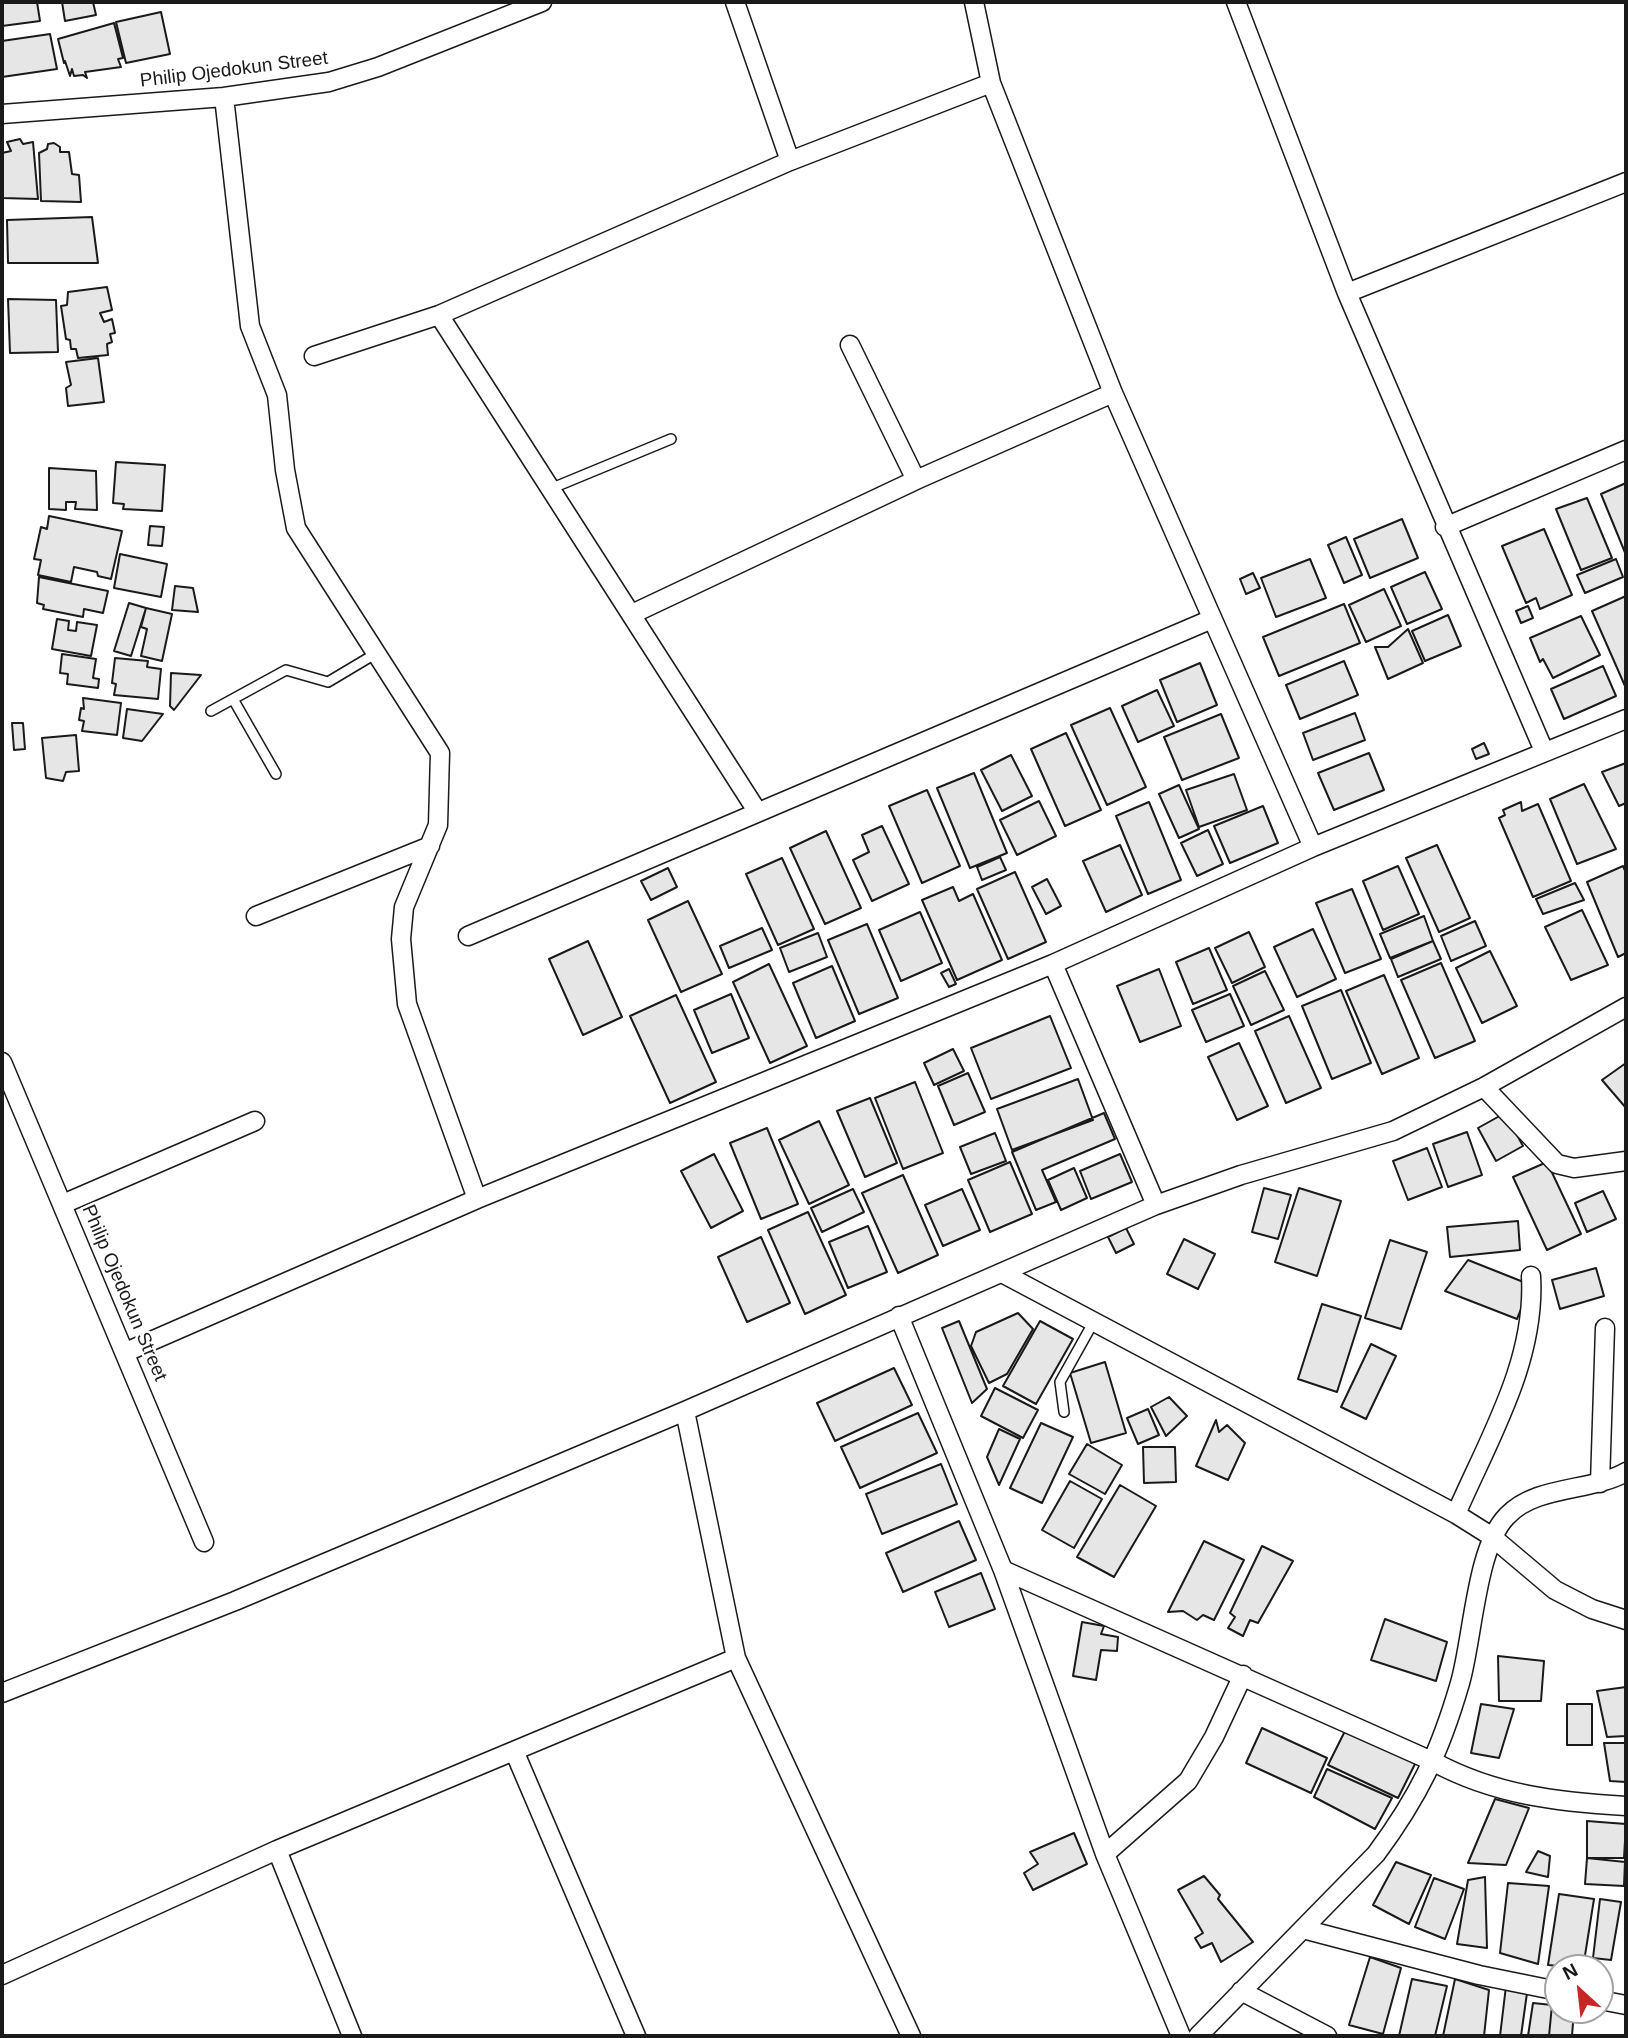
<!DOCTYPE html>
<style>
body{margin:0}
#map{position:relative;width:1628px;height:2038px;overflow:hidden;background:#fff;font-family:Helvetica,sans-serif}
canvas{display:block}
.frame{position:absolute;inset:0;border:4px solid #1a1a1a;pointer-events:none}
.north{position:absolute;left:1544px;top:1954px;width:70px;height:70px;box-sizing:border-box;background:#fff;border:2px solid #a3a3a3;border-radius:50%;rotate:333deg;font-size:19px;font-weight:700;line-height:28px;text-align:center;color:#1a1a1a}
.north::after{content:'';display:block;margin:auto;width:24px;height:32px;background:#c62828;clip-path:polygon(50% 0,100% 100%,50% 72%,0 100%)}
</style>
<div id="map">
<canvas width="1628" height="2038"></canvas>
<div class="frame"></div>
<div class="north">N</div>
</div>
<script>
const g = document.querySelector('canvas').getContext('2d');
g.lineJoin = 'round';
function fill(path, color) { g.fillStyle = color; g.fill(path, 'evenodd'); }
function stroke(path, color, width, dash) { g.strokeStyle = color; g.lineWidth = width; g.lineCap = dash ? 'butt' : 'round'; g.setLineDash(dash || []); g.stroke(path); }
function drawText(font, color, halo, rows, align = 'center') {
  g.font = font + ' Helvetica,sans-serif'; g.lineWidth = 5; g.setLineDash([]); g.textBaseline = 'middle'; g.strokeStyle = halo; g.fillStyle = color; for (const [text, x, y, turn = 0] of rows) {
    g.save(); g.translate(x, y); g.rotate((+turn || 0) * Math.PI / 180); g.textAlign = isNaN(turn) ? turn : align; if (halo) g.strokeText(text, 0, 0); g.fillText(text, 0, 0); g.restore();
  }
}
const building = new Path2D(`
 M2 2H37L40 21 2 26Z
 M62 2H93L96 15 65 21Z
 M161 12 170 54 126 63 116 22Z
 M114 23 123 58 118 59 121 67 85 72 87 78 83 75 74 76 72 69 70 76 65 61 64 63 58 39Z
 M50 34 57 69 2 77V41Z
 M20 139 23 144 33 142 38 199 2 198V153L11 151 7 142Z
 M54 143 60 147V152H69L72 174 79 175 81 202 41 201 39 153 47 149 48 144Z
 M92 217 98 263H8L7 220Z
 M107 287 112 310 100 313 104 322 112 319 115 333 110 334 112 342 107 344 108 355 78 358 76 349H71L70 340 66 339 61 306 67 305 68 292Z
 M8 299 56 300 58 352 10 353Z
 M98 358 104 402 68 406 66 388 71 385 66 362Z
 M116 462 165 465 162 511 123 509 124 504 113 503Z
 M49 468 96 471 97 510 75 509 76 502H66V510L49 509Z
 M1626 483V555L1601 494Z
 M1587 498 1612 558 1581 570 1556 509Z
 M49 516 122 531 111 579 98 576 97 572 74 567 71 582 38 575 41 560 34 559 41 527 47 529Z
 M1402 519 1418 558 1370 578 1354 539Z
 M150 526 164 527 162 546 148 545Z
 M1544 529 1572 595 1540 609 1536 598 1526 603 1502 546Z
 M1346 537 1362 575 1344 583 1328 545Z
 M120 554 167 564 161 597 114 588Z
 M1310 559 1326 598 1276 617 1261 578Z
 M1616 559 1623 577 1585 593 1577 575Z
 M1425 572 1442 609 1407 624 1391 587Z
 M1253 573 1260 588 1246 594 1240 579Z
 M39 577 108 591 103 613 84 609 83 617 43 609 44 605 37 603Z
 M175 586 193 588 198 612 172 610Z
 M1384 589 1401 626 1366 642 1349 605Z
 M1626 596V686H1625L1592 611Z
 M129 603 146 608 131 656 114 651Z
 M1344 604 1360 643 1279 676 1263 637Z
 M1528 606 1533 618 1521 623 1516 611Z
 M146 608 172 614 162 661 141 656 147 629 141 627Z
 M1448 615 1461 646 1425 661 1412 631Z
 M1581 616 1600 655 1553 678 1543 659 1540 662 1530 638Z
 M57 619 69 621 68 630 76 631 77 622 97 625 91 656 52 649Z
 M1408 629 1423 663 1388 679 1375 647H1388Z
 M62 654 96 659 93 678 99 679 98 688 67 684 68 674 60 673Z
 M115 658 148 661 147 667 161 669 158 699 114 695 116 684 112 683Z
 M1344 661 1358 695 1300 719 1286 685Z
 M1200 663 1217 705 1177 722 1160 680Z
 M1603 666 1616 696 1564 719 1551 689Z
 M171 673 201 675 174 710 170 706Z
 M1157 690 1174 726 1138 742 1122 706Z
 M83 698 121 703 117 735 82 731 84 721 79 720 81 708 84 709Z
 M1110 708 1146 787 1107 805 1071 725Z
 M127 709 163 714 142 741 123 738Z
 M1355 713 1365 740 1313 760 1303 733Z
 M1221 714 1239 758 1182 780 1164 737Z
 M12 723H23L25 749 14 750Z
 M1066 733 1101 810 1065 826 1031 749Z
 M76 735 79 771 66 772 63 781 46 778 42 738Z
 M1484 743 1489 754 1476 759 1472 749Z
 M1369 753 1384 790 1334 810 1318 773Z
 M1011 755 1032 796 1002 811 981 770Z
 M1626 763V803L1619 806 1602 772Z
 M974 773 1007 853 970 868 937 788Z
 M1234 774 1247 810 1199 827 1186 790Z
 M1584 784 1616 849 1577 864 1550 799Z
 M1179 785 1199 829 1179 838 1159 794Z
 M927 790 960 866 922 883 889 806Z
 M1039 801 1056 836 1017 855 1000 820Z
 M1149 802 1181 880 1148 894 1116 816Z
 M1521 802 1522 811 1538 804 1571 881 1533 897 1499 818 1505 815 1503 810Z
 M1263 806 1278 843 1230 863 1214 826Z
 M882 826 909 884 872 901 853 860 869 852 862 835Z
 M1208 830 1223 864 1197 876 1181 843Z
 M826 831 861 908 825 924 790 848Z
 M1120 845 1142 895 1106 912 1083 861Z
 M1437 845 1470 918 1439 932 1406 858Z
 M1000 857 1006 870 982 880 977 867Z
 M782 858 814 929 778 945 746 874Z
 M1398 866 1419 914 1383 930 1363 881Z
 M1623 866 1626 873V953L1618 957 1587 882Z
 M668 868 677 887 651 900 641 881Z
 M1015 872 1046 942 1008 959 977 889Z
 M1047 879 1061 906 1046 914 1032 887Z
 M1575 883 1584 900 1543 914 1536 899Z
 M953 887 959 901 973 894 1002 960 957 980 922 900Z
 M1352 889 1381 959 1345 973 1316 903Z
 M688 901 722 974 681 992 648 920Z
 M1582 910 1608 965 1571 980 1545 927Z
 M920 912 942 963 901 981 879 930Z
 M1424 916 1433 941 1390 958 1380 934Z
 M1475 921 1486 946 1451 961 1441 936Z
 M867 924 898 998 859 1014 828 940Z
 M762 928 772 950 729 968 720 946Z
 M1313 929 1336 979 1297 997 1274 947Z
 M1249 932 1265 967 1232 983 1215 948Z
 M818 933 827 957 789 972 780 948Z
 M588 941 622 1017 583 1035 549 959Z
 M1433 941 1441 959 1398 977 1391 959Z
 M1209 948 1227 990 1193 1004 1176 962Z
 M1490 951 1517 1006 1482 1023 1456 968Z
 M1441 963 1475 1041 1435 1058 1401 980Z
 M769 964 807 1046 770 1063 733 982Z
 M832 966 855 1021 816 1038 793 983Z
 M949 969 956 984 949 987 941 973Z
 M1159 969 1181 1026 1140 1042 1117 986Z
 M1265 971 1284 1010 1251 1025 1233 986Z
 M1384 975 1419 1058 1382 1074 1346 991Z
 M1341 990 1371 1063 1332 1079 1302 1006Z
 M731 994 749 1038 712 1053 694 1010Z
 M1230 994 1244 1026 1206 1042 1192 1010Z
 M676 995 716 1082 670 1103 630 1016Z
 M1050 1016 1071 1068 991 1099 971 1048Z
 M1289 1016 1321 1088 1286 1103 1255 1031Z
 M1239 1043 1268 1106 1237 1120 1208 1057Z
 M953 1049 964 1071 934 1085 924 1063Z
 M1626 1063V1108L1602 1080Z
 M968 1073 985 1112 954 1125 938 1086Z
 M1078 1079 1093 1120 1012 1150 997 1109Z
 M915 1082 943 1153 903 1169 875 1098Z
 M870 1098 897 1163 865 1177 837 1111Z
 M1104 1113 1115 1139 1042 1170 1056 1202 1036 1210 1012 1152Z
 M1505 1113 1523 1146 1496 1161 1478 1128Z
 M819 1121 849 1185 809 1204 779 1140Z
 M767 1128 798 1204 761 1219 730 1143Z
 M1467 1132 1482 1175 1448 1187 1433 1144Z
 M995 1133 1006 1161 971 1174 960 1147Z
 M1427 1148 1442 1187 1408 1200 1393 1161Z
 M714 1154 743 1211 711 1228 681 1171Z
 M1120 1154 1132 1182 1091 1199 1080 1171Z
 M1010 1162 1032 1214 990 1232 968 1180Z
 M1547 1162 1581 1234 1547 1250 1513 1177Z
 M1074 1168 1087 1198 1061 1210 1048 1180Z
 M903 1175 938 1255 898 1273 862 1193Z
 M1264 1188 1291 1195 1278 1239 1252 1232Z
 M1299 1188 1341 1201 1317 1276 1275 1262Z
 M853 1189 864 1212 822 1232 811 1208Z
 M962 1189 980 1230 943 1246 925 1205Z
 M1603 1191 1616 1219 1587 1232 1575 1203Z
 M808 1212 846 1295 805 1314 768 1230Z
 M1518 1221 1520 1250 1450 1257 1447 1227Z
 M868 1226 887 1272 848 1288 829 1242Z
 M1126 1228 1134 1244 1116 1253 1108 1237Z
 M761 1237 790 1303 747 1322 718 1257Z
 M1184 1239 1215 1254 1198 1289 1167 1274Z
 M1390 1240 1427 1252 1401 1329 1365 1318Z
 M1468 1260 1531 1285 1517 1319 1445 1291Z
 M1596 1268 1604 1296 1560 1309 1552 1280Z
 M1322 1304 1361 1316 1337 1392 1298 1379Z
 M1018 1313 1033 1329 1007 1374 989 1383 971 1346 976 1332Z
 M959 1321 987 1389 972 1403 942 1328Z
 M1040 1321 1073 1339 1036 1404 1003 1386Z
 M1371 1344 1396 1356 1366 1419 1341 1407Z
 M1105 1362 1126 1433 1091 1443 1070 1373Z
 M894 1368 912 1405 835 1441 817 1403Z
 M995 1388 1038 1410 1023 1438 981 1416Z
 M1169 1397 1187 1416 1166 1436 1151 1407Z
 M1148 1409 1159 1435 1138 1444 1127 1418Z
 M918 1413 937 1453 860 1488 841 1447Z
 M1216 1420 1219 1432 1227 1425 1245 1443 1228 1480 1196 1466Z
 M1041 1423 1073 1437 1042 1503 1010 1488Z
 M999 1429 1020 1439 999 1485 987 1457Z
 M1087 1444 1122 1465 1105 1494 1069 1474Z
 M1143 1447H1175L1176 1482 1144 1483Z
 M941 1464 957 1504 882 1534 866 1494Z
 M1070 1481 1102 1499 1074 1548 1042 1530Z
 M1120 1485 1156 1506 1114 1577 1077 1557Z
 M959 1521 976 1560 903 1592 886 1553Z
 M1204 1541 1244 1560 1214 1620 1203 1615 1197 1620 1183 1611 1168 1612Z
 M1262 1546 1293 1561 1258 1623 1250 1620 1243 1636 1228 1628 1235 1617 1230 1613Z
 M981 1573 995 1609 949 1627 935 1592Z
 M1385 1619 1447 1642 1436 1681 1371 1660Z
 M1082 1622 1104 1626 1101 1634 1118 1637 1117 1651 1101 1650 1096 1680 1073 1676Z
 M1498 1656 1544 1661 1541 1701H1499Z
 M1626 1687V1736L1607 1737 1597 1691Z
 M1481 1704 1514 1709 1499 1758 1471 1753Z
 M1567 1704H1592V1745H1567Z
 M1262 1728 1327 1758 1311 1793 1246 1763Z
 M1346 1729 1416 1762 1398 1798 1328 1765Z
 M1604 1743H1626V1782L1610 1781Z
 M1327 1769 1392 1798 1375 1829 1314 1797Z
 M1495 1799 1529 1808 1506 1865 1468 1863Z
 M1587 1821 1626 1824 1624 1858H1587Z
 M1074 1833 1087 1864 1033 1890 1024 1873 1038 1864 1030 1852Z
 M1538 1851 1550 1856 1548 1877 1526 1872Z
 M1587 1858 1625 1862 1624 1886 1585 1884Z
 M1396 1862 1431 1875 1409 1924 1373 1905Z
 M1204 1876 1220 1895 1218 1899 1253 1942 1221 1962 1212 1943 1201 1948 1195 1938 1203 1933 1178 1890Z
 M1485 1877 1487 1948 1457 1944 1468 1880Z
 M1434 1878 1464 1889 1445 1939 1415 1927Z
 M1508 1883 1549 1886 1538 1964 1500 1953Z
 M1559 1894 1594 1899 1583 1968 1548 1965Z
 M1600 1899 1621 1902 1611 1960 1593 1958Z
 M1370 1957 1401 1968 1383 2034 1349 2025Z
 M1412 1979 1447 1986 1435 2036H1399Z
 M1455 1979 1489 1990 1484 2036H1443Z
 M1506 1986 1527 1993 1521 2036H1500Z
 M1533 2003 1552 2005 1549 2036H1528Z
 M1552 2005 1558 2006V2010H1574L1572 2036H1549Z`);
fill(building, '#e6e6e6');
stroke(building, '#1a1a1a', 2);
const lane = new Path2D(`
 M550 489 671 439
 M233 699 276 774
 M211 711 286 670 328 682 375 654
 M1064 1412 1060 1382 1093 1323`);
const street = new Path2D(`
 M735 2 790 161
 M974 2 991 83 1113 393 1313 847
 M1236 2 1347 293 1544 751
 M224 97 250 326 277 395 285 470 296 528 440 753 438 825 404 907 401 939 407 1004 477 1199
 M2 114 224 97 329 82 378 67 542 2
 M1347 293 1626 182
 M439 315 757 811
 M850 345 916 480
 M314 356 439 315 790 161 991 83
 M1445 527 1626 450
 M632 614 916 480 1113 393
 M256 916 430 846
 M468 936 1212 619
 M1053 964 1156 1205
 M2 1062 204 1542
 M1484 1087 1557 1164 1574 1168 1626 1161
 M63 1204 255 1121
 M1002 1273 1456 1514 1491 1536 1555 1590 1592 1609 1626 1620
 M899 1316 1003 1570 1105 1854 1181 2036
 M126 1352 477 1199 1053 964 1313 847 1626 719
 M685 1411 736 1658 911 2036
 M1600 1483 1605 1328
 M1456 1514C1489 1438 1536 1361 1531 1276
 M1003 1570 1434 1762C1495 1795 1558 1802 1626 1806
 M2 1693 235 1601 685 1411 1156 1205 1241 1175 1393 1131 1484 1087 1626 1007
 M515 1753 636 2036
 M277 1850 352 2036
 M1105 1854 1188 1781 1214 1737 1243 1675
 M1303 1929 1479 1975 1558 1991
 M2 1975 277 1850 736 1658
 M1241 1991 1327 2036
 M1600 2000 1626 2005
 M1198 2036 1376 1854C1419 1796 1440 1752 1460 1683 1473 1638 1476 1547 1507 1516 1536 1485 1591 1492 1626 1472`);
stroke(lane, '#1a1a1a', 12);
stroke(street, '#1a1a1a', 21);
stroke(lane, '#fff', 9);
stroke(street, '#fff', 18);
drawText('19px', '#1a1a1a', '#fff', [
 ["Philip Ojedokun Street",234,70,-7],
 ["Philip Ojedokun Street",124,1293,67]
]);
</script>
